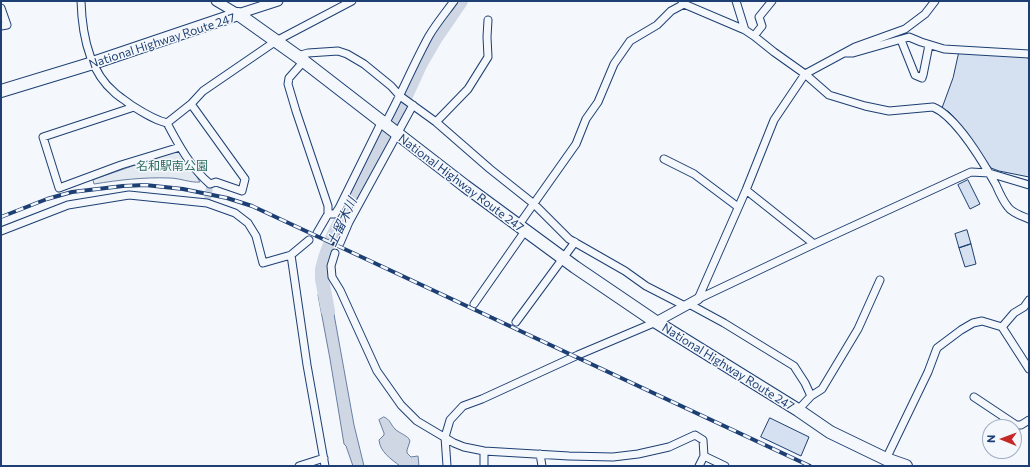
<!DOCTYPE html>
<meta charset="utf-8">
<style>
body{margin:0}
#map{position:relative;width:1030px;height:467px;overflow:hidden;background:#f4f7fb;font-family:Commissioner,sans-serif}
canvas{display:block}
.frame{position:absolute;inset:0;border:2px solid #1d3f73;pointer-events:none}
.north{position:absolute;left:982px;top:419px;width:40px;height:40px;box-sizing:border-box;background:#f4f7fb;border:1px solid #9eadc5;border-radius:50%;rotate:271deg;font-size:11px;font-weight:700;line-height:16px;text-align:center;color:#1d3f73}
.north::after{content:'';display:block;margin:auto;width:14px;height:18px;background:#c62828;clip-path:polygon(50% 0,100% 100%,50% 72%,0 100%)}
</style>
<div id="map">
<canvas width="1030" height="467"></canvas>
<div class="frame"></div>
<div class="north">N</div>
</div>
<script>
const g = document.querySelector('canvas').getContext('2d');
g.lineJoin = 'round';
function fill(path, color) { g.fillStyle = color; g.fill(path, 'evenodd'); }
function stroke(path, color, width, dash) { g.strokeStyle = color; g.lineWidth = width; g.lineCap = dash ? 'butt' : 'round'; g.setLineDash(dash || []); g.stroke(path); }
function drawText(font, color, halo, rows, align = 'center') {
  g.font = font + ' Commissioner,"Noto Sans JP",sans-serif'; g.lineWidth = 3; g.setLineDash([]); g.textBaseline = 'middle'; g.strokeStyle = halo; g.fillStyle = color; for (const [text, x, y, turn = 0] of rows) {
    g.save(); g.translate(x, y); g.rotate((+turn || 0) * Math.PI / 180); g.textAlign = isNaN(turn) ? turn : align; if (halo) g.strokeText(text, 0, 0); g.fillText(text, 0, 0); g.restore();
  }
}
const green = new Path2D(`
 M177 151 187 161 200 182C190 183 180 178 169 178 144 177 119 180 94 184L93 180Z`);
fill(green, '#e3e9f0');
stroke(green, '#687fa3', 1);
const water = new Path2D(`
 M330 292 354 425 364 466H353L346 446 344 444 330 359 318 295Z
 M384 417C390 419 391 425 395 429 400 434 408 435 410 441L407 450V453L411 457 418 456 419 466H400C391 459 380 452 379 440L384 435V433L379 420Z`);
fill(water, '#cfd7e4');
stroke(water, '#687fa3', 1);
stroke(new Path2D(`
 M328 311 322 279V269L325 258 333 236 381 142 393 124 420 65 435 39 461 1`), '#cfd7e4', 14);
const building = new Path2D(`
 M959 53 1026 57 1029 59V177L999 171 991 168 954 117 949 112 942 108 953 78Z
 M968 180 980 204 970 209 958 185Z
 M967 230 971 244 959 248 955 234Z
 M971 244 976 264 965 267 959 248Z
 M770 418 809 437 801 456 761 437Z`);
fill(building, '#d5e0f0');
stroke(building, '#1d3f73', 1);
stroke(new Path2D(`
 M207 203 210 184`), '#c9d2e0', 7, [7, 3.5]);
const minor = new Path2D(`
 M81 1C82 33 88 70 114 92 119 97 125 100 131 105 142 112 154 120 167 123 178 144 191 168 210 184L216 182 242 191 245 179 191 104
 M682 1 684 4 745 30 754 36 774 52 805 74 829 95 865 106 889 111 933 107C957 117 983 162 996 185 999 192 1003 201 1008 207 1012 213 1022 216 1029 219
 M736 1 745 30
 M1 8 7 25 1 26
 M754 36 762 26 759 17 772 1
 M901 40 915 75 922 78 923 75 929 45
 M845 53H853L909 37 921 42 944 49 1029 54
 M297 56 308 53 338 51 347 54 364 64 391 86 400 96 436 122 490 169 534 204 569 239 625 271 646 286 685 306
 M304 61 289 78 288 84 296 111 328 206V214L317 233
 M134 107 43 137 59 188 121 165 180 147
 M436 122 468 89 488 57 487 37 488 20
 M167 123 191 104 203 91 276 41 352 1
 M385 124C401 95 413 65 429 36 436 24 446 12 454 1
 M664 159 694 174 738 207
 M746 190 814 244
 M328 214H335L339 208 382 121
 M518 226 576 144 586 119 598 102 614 64 630 41 657 25 671 11 684 4
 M1 231 68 205 129 195 207 203 235 213 248 223 256 236 263 263 291 255 309 240
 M340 243 349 222 413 105
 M335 253 331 266 332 277 340 290 377 371 401 405 417 421 454 443 464 447 484 451 569 456 613 457 638 454 669 447 695 435 703 440 704 456 699 466
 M291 255 307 365 325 466
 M698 299 746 190 774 120 805 74 855 47 905 29 925 14 935 1
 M698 299 814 244 971 172 989 173 1029 185
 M474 304 525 231
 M689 304 724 323 794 366 805 383 811 396
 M516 322 575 242
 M1002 327 1014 313 1024 307 1029 300
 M974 397 1016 425H1021L1029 420
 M798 410 811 396 822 389 858 329 880 280
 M540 454 542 466
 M704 456 725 466
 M886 459 928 372 937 348 961 330 973 323 982 321 1002 327 1029 369
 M299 466 324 458
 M447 466 445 437 450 420 463 406 482 399 578 355 656 322
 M484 466V451`);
const tertiary = new Path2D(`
 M216 1 238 14 278 1
 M656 322 698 299`);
const trunk = new Path2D(`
 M1 91 93 63 238 14 297 56 465 186 575 267 656 322 798 410 830 432 886 459 906 466`);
stroke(minor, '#1d3f73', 9);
stroke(tertiary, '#1d3f73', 11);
stroke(trunk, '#1d3f73', 14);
stroke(minor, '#f4f7fb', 7);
stroke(tertiary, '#f4f7fb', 9);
stroke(trunk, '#f4f7fb', 12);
const rail = new Path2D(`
 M1 217 47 199 72 192 123 186 145 185 183 189 227 198 252 206 338 246 810 466`);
stroke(rail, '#1d3f73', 4);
stroke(rail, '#f4f7fb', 2.5, [8]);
drawText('12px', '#1d3f73', '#f4f7fb', [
 ["National Highway Route 247",162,41,-18],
 ["National Highway Route 247",461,183,37],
 ["National Highway Route 247",728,367,32]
]);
drawText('12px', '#2c6c60', '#f4f7fb', [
 ["名和駅南公園",172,166]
]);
drawText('italic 13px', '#1d3f73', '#f4f7fb', [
 ["土留木川",342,222,-65]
]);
</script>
